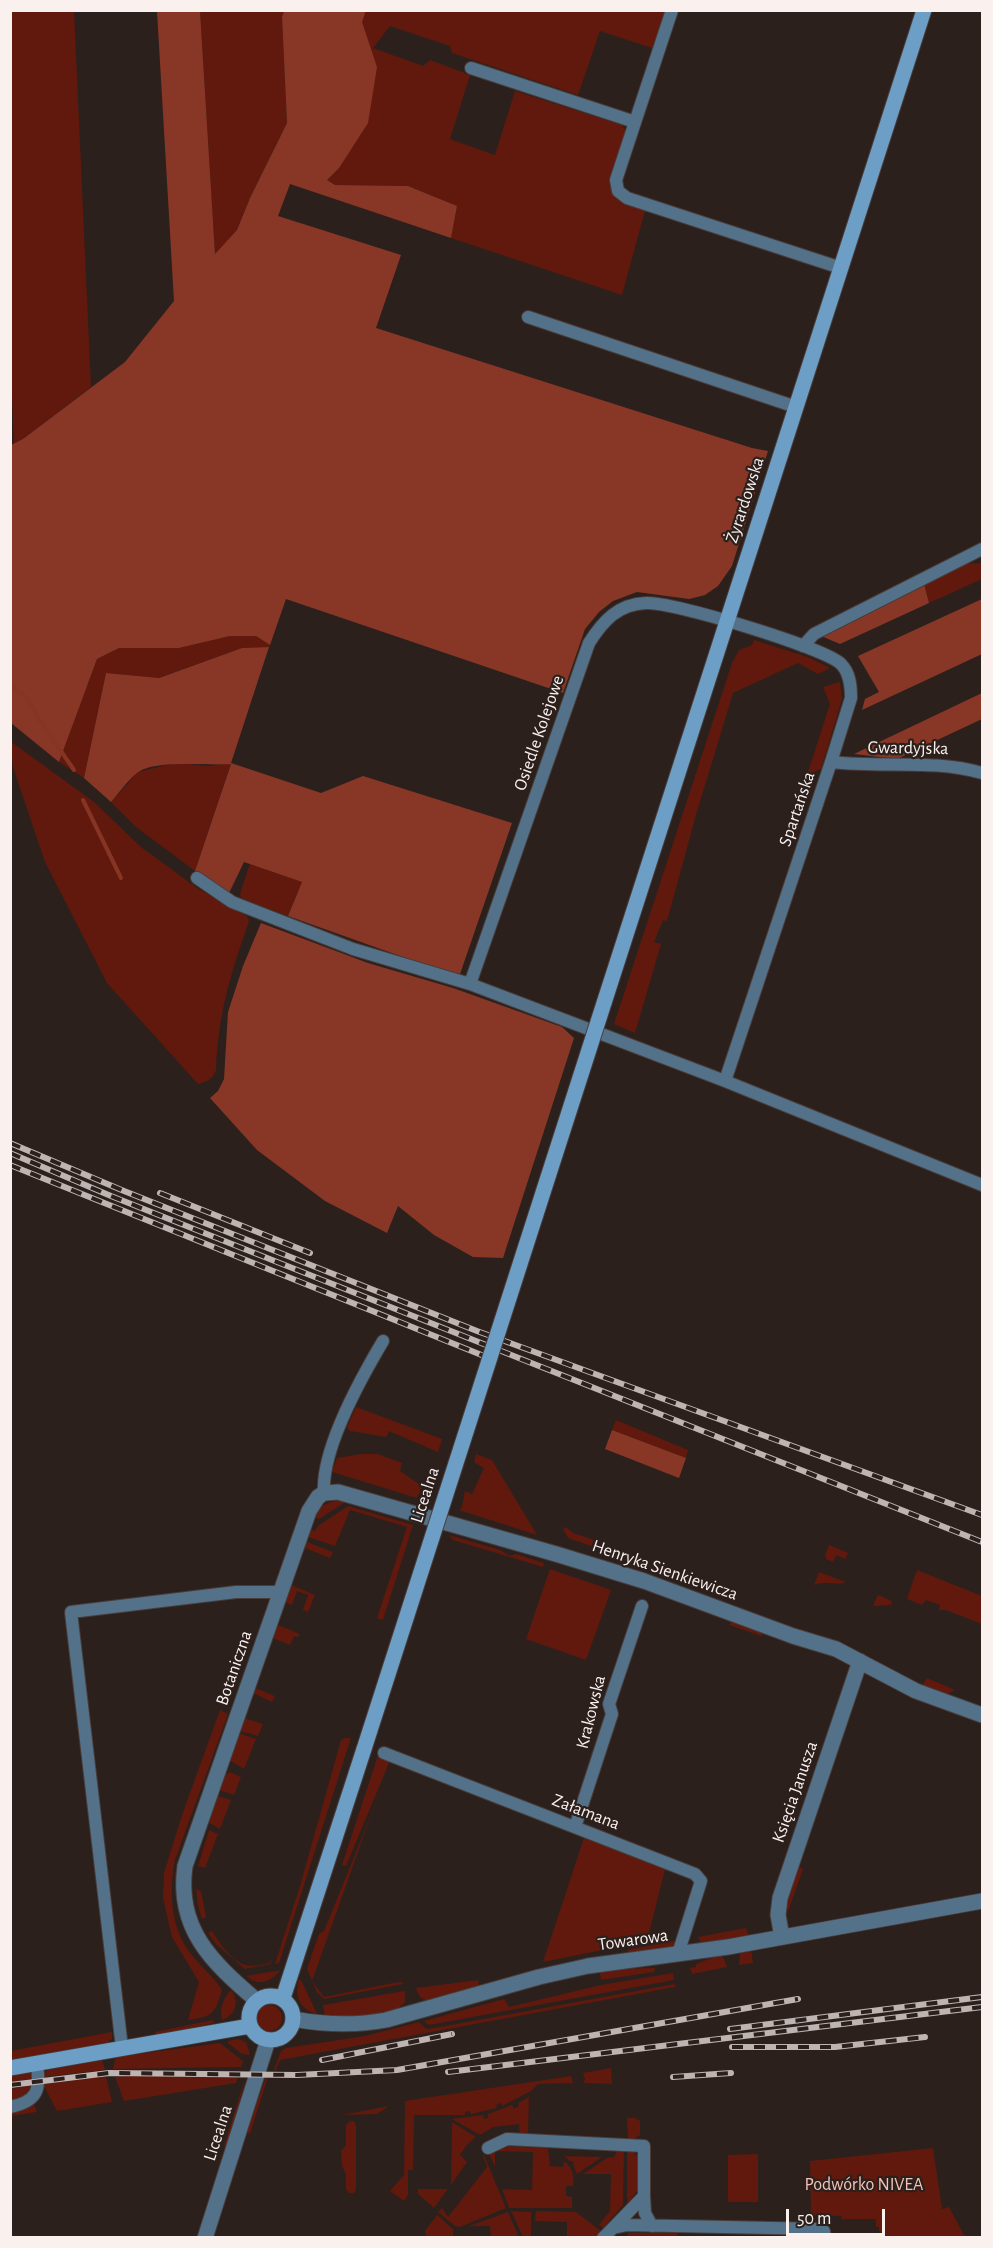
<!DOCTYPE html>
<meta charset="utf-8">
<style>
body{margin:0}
#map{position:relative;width:993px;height:2248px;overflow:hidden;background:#2c201d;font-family:"Alegreya Sans",sans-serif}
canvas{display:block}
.frame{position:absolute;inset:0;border:12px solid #faf1ef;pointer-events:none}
.scale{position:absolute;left:786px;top:2209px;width:99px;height:27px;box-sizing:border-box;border:3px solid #faf1ef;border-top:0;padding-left:8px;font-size:18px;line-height:21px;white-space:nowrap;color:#faf1ef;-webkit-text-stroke:4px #2c201d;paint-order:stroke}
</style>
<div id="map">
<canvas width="993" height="2248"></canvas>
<div class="frame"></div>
<div class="scale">50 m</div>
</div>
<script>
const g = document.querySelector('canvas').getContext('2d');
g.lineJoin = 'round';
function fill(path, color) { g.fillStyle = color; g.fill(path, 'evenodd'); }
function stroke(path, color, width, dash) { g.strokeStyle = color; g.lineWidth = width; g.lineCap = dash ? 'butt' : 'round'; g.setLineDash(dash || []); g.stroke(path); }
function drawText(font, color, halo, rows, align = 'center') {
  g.font = font + ' "Alegreya Sans",sans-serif'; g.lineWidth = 4.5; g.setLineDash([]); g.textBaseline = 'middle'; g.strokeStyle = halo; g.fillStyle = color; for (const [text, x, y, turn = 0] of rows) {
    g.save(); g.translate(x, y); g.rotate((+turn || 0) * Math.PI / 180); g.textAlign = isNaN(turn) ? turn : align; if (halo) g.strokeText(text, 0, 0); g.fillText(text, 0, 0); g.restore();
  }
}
fill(new Path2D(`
 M10 11H74L91 387 23 439 14 444 10 347Z
 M200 11H284L282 18 287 123 250 198 237 230 215 254Z
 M366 11H665L652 48 600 31 578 95 452 53 450 46 390 26 373 48 423 66 430 60 470 75 450 139 495 155 515 91 622 125 626 131 611 184 646 207 622 295 451 238 457 206 408 186 335 185 327 180 339 168 377 67 361 21Z
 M982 563V579L929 603 923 580 955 564Z
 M230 636H256L270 645 269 647 242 648 158 678 106 673 84 778 59 762 97 659 119 648H179Z
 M754 640 808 657 830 668 818 674 798 663 733 693 696 815 667 921 663 920 654 942 661 944 635 1033 614 1024 732 663 739 650 752 645Z
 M840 682 842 699 821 769 807 775 830 704 823 687Z
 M10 741 94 802 141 847 197 888 247 916 249 921C231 973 218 1014 216 1070 213 1079 208 1081 198 1084L107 983 45 862 13 767Z
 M175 763 210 766 231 763 195 871 136 827 111 802 138 772Z
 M250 864 302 882 288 916 241 898 240 894Z
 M356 1407 442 1439 438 1452 389 1431 386 1437 350 1431 347 1427Z
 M616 1420 688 1450 686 1458 612 1430Z
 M361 1454H378L402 1463 400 1471 422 1486 417 1498 332 1472 337 1458Z
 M476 1454 492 1460 537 1535 459 1510 462 1507 465 1491 472 1494 484 1468 474 1462Z
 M339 1499 347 1501 319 1519 315 1517 321 1506Z
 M348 1506 413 1525 383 1620 377 1618 407 1527 350 1510 335 1546 308 1537 311 1530 315 1531 318 1526Z
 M566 1527 573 1533 594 1540 591 1546 568 1538 563 1529Z
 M449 1535 500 1550 510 1556 516 1554 544 1563 543 1567 453 1540Z
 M307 1542 333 1552 330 1558 305 1548Z
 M829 1545 848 1553 845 1559 836 1555 833 1562 826 1559 825 1555Z
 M550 1569 611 1590 586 1660 526 1639Z
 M917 1570 982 1596V1624L946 1610H939L940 1605 926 1600 922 1605 907 1599Z
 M819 1572 846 1582C837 1586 826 1580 814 1585Z
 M291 1585 315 1595 308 1612 303 1610 308 1595 297 1591 292 1605 285 1602Z
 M878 1595 892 1601 891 1605 873 1606Z
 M731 1622 763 1633 761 1636 729 1625Z
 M278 1625 300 1634 298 1637 294 1636 290 1645 273 1638Z
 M927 1678 955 1690 945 1695 922 1686Z
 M255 1688 275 1696 272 1702 253 1693Z
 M220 1710 228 1714 175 1860C169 1892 170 1927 191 1954 201 1967 214 1977 222 1990 215 2014 212 2017 188 2020L199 1982 172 1937 163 1898 164 1873 182 1815Z
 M244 1718 263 1724 258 1736 240 1731Z
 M239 1733 256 1739 244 1769 229 1760Z
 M345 1738H351L279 1963 275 1964 300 1886 341 1740Z
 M378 1755 391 1758 346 1866 342 1865Z
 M392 1764 366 1829 312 1981 324 1997 393 1983 403 1982V1984L324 1999 317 1992 307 1969 319 1934 324 1931Z
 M230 1772 241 1777 234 1795 219 1790 225 1775Z
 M218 1796 231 1800 220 1829 208 1822Z
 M209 1830 218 1834 205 1868 198 1866Z
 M584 1838 665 1869 647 1941 543 1962Z
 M796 1866 803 1869 789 1909 786 1911 785 1908Z
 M196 1889 201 1891 206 1917 202 1919 198 1906Z
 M746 1928 749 1937 701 1943 698 1937Z
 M212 1931C220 1944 234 1965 251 1966 257 1966 264 1964 270 1963L272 1957 271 1964 245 1969 216 1944 208 1933Z
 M679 1940 672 1948 630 1953 627 1950Z
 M751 1949 753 1963 739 1965 740 1953Z
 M719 1955 724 1959 727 1967 692 1974 690 1968 696 1967V1964Z
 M655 1968 654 1972 601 1980 600 1973 603 1969Z
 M275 1971H280C270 1982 259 1987 246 1976Z
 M673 1973 674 1980 429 2025 424 2021 504 1999 509 2007 601 1985Z
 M299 1979 302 1982 317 2014C299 2009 294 1996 299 1979Z
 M478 1980 479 1986 428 2001C421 2000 418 1995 416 1988Z
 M675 1984V1987L280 2060 276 2070H274L281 2051 286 2048 365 2036 419 2022 425 2028 429 2029Z
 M231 1990C240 2001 236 2015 222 2020 219 2010 223 1998 231 1990Z
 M405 1991V2002C391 2019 346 2017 325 2016L323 2005Z
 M256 2018a13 13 0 1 1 26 0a13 13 0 1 1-26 0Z
 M213 2020 214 2023 157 2036 155 2032Z
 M112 2032V2039L107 2043 11 2060V2051Z
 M238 2039 246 2042 250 2054 248 2055 242 2054 228 2043V2041Z
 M220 2043 243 2061 241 2067 113 2069 116 2057Z
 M102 2060 105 2070 44 2077 47 2070Z
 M611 2068 612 2084 583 2083 585 2080 583 2073Z
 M33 2072 36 2078 11 2082V2076Z
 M145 2075 238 2077 236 2083 124 2101 115 2077Z
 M246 2075 228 2147 224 2146Z
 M571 2076 573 2083 538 2084 531 2091 502 2106 501 2103 496 2105 497 2108 471 2114 469 2111 465 2112V2115H414L413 2170H408V2195L404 2201 390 2191 404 2175 405 2101Z
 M106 2077 112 2102 57 2111 43 2084 75 2079Z
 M266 2077H268L250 2134 248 2133 247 2131Z
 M32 2085 25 2095 11 2104V2089Z
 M529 2097 528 2137 520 2135 519 2124 493 2127 480 2135 452 2119 483 2115 484 2119 488 2118V2114L512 2105 514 2109 519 2106 518 2103Z
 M34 2104 37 2112 11 2116V2111Z
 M389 2106 377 2114 342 2115Z
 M627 2118H635L640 2121V2135L634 2139H628Z
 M350 2121H354L356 2126V2190L354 2193H349L346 2189V2174L342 2166 341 2151 346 2145V2125Z
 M452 2122 476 2137 466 2146 460 2155 467 2162 451 2185Z
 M501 2146 548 2148 550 2166 563 2167 564 2161C573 2169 574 2173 573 2186H566V2196L572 2197V2208H509L502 2189 532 2190 533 2152 495 2151V2166L488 2152Z
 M933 2148 942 2209 949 2207 965 2237H887L879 2231V2227H876V2219H842L841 2216 811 2215 810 2161Z
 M618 2149H624L623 2205 603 2228 599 2225 610 2211 611 2174H583L607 2158 614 2157Z
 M627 2149C641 2152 642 2170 640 2183 638 2191 632 2198 627 2204Z
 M758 2154V2202H728V2155Z
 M484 2155 506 2208 460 2227 455 2226 438 2212 442 2208 448 2217 487 2167 483 2156Z
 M565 2156 602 2157 577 2174 573 2165 574 2162 568 2160Z
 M418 2189H448L434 2208 418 2194Z
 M511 2211 531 2212V2237H523Z
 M536 2211 576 2212 601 2231 596 2237H567V2222L535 2221Z
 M508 2212 519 2237H491L490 2226H469Z
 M437 2215 453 2229V2237H429L426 2236 425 2231Z
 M628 2233H678L677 2237H627Z`), '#60190c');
fill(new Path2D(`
 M366 10 362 22 377 67 368 123 339 168 327 180 335 185 408 186 457 206 451 238 290 184 278 216 401 255 376 328 752 448 768 451 732 566 718 586 705 595 689 599 637 592 613 601 599 612 585 629 563 693 286 599 270 645 256 636H230L179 648H119L97 659 59 762 11 723V445L23 439 125 362 174 301 157 11H200L215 254 237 230 250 198 287 123 282 17 284 11Z
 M923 580 929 603 840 644 821 636Z
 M982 599V654L862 710 865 699 879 692 858 656Z
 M269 647 231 763 321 793 363 776 512 823 459 977 288 916 302 882 244 862 229 893 195 871 231 764C207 766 154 759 137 773 127 781 119 793 111 802L84 778 106 673 159 678 242 648Z
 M982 693V719L897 759 854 754Z
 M261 923 368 963 453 988 562 1027 574 1038 503 1258 473 1257 434 1235 398 1206 387 1233 325 1201 257 1150 210 1098 218 1091 224 1079 228 1012 243 966Z
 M612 1430 686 1458 679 1478 605 1449Z`), '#883727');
stroke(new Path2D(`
 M10 685 29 700 39 719 74 770
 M83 800 121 878`), '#863424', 4);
const minor = new Path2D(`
 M672 10 616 180 618 191 627 198 841 268
 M471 68 635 122
 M528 317 796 407
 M803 646 814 634 982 549
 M831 762C882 768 933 759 982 773
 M197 878 232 902 353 949 470 984 725 1081
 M470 984 589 643C603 621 618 604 646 603 671 601 825 648 841 664 850 673 851 686 851 698L831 762 725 1081 982 1185
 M324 1493C321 1449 361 1378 383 1341
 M384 1753 695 1874 701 1881 678 1954
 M575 1827 612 1714 609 1704 642 1606
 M122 2048 71 1612 236 1592H281
 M10 2107C39 2101 40 2089 37 2064
 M488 2148 507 2139 644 2146V2196L613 2228
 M644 2196 645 2213 652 2226
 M603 2238 613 2228 627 2225 821 2229 824 2231 825 2238`);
const tertiary = new Path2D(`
 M782 1937 778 1915 780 1898 860 1661
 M256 2000C212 1962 176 1929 185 1866L309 1511 318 1497 324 1493 338 1492 556 1554 644 1581 793 1636 836 1649 916 1691 982 1715
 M293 2019C326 2025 354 2026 386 2020L539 1977 588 1966 728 1947 982 1901
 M205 2238 268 2040`);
const secondary = new Path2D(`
 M604 1003 924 10
 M249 2018a22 22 0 1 1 44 0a22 22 0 1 1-44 0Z
 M283 1998 364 1749
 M10 2068 250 2026`);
stroke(minor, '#493d3a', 14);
stroke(tertiary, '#493d3a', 17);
stroke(secondary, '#493d3a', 17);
stroke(minor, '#53728a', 12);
stroke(tertiary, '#53728a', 15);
stroke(secondary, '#6d9fc6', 15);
const rail = new Path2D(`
 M10 1143 124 1191 477 1331 982 1515
 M10 1153 111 1196 982 1542
 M10 1165 484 1356
 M160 1193 310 1253
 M730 2029 982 1997
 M732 2047H835L925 2037
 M322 2060 452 2034
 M448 2072 982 2007
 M673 2077 731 2073
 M10 2085 109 2073 297 2075 397 2070 798 1999`);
stroke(rail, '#beb4b2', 6);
stroke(rail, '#2c201d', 4, [11]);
const secondaryBridge = new Path2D(`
 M364 1749 604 1003`);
stroke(secondaryBridge, '#493d3a', 17, []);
stroke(secondaryBridge, '#6d9fc6', 15);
drawText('18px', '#faf1ef', '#2c201d', [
 ["Żyrardowska",745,500,-72],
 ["Osiedle Kolejowe",539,733,-71],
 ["Gwardyjska",908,748,1],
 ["Spartańska",797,809,-71],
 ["Licealna",425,1495,-72],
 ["Henryka Sienkiewicza",665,1570,19],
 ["Botaniczna",234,1668,-71],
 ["Krakowska",591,1712,-76],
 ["Księcia Janusza",795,1792,-71],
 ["Załamana",586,1812,21],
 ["Towarowa",633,1940,-8],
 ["Licealna",218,2133,-72]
]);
drawText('18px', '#f4c3b8', '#2c201d', [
 ["Podwórko NIVEA",864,2185]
]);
</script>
